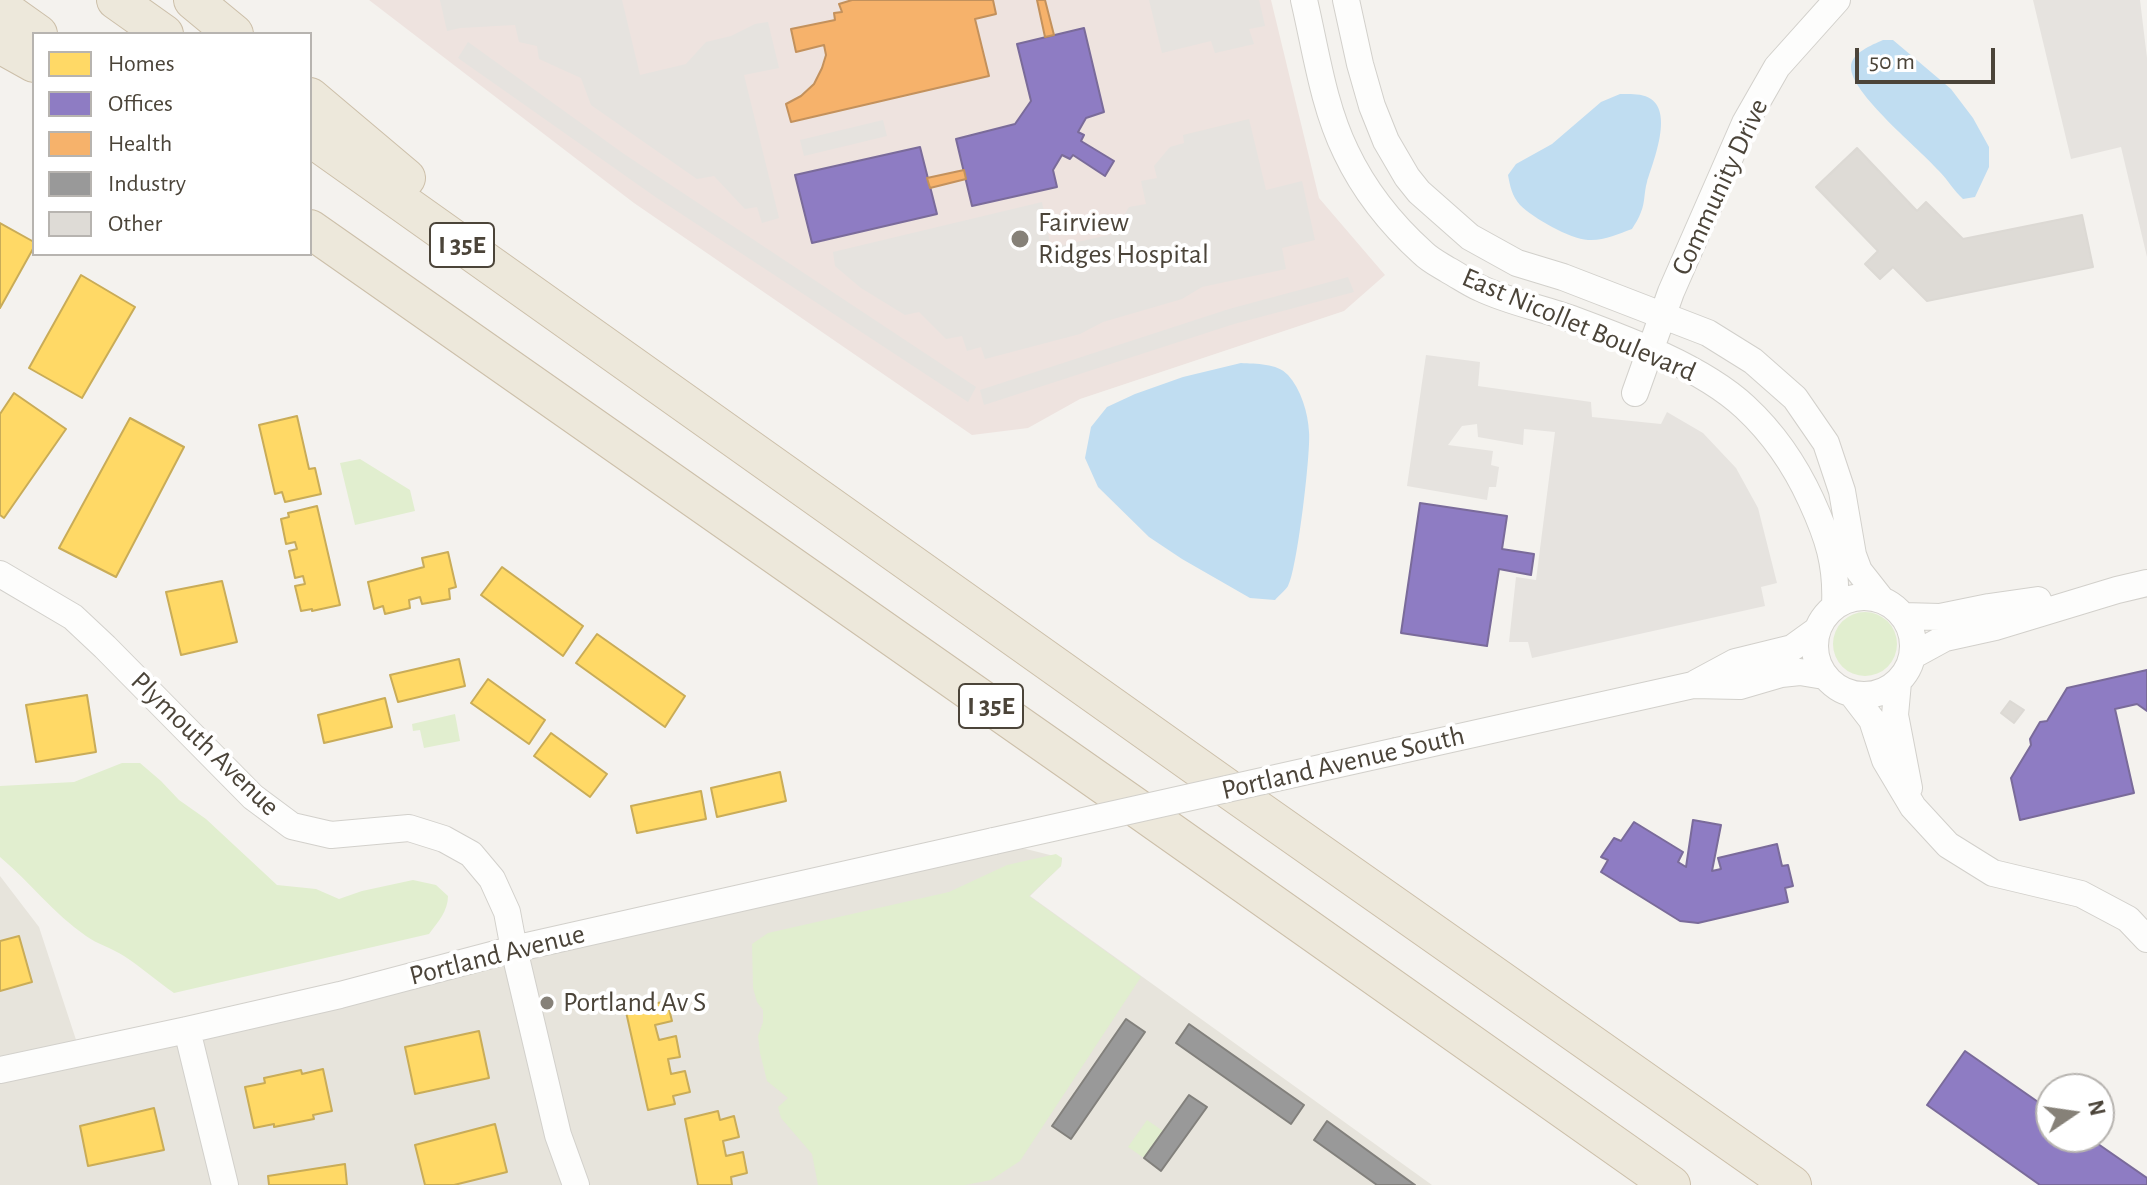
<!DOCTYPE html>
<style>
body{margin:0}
#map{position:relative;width:2147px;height:1185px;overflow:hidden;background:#f4f2ee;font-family:"Alegreya Sans",sans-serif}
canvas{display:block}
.legend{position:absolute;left:32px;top:32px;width:280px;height:224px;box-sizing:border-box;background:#fff;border:2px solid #b7b4b0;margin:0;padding:10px 14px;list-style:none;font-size:24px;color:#4b4439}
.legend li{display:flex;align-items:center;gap:16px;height:40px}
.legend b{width:40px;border:2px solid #b7b4b0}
.north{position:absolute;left:2035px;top:1073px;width:80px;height:80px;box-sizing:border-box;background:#fff;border:2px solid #b7b4b0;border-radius:50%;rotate:77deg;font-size:22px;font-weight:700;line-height:32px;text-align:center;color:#4b4439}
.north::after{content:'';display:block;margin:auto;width:28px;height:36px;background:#868178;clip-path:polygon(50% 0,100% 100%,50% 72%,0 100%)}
.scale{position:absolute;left:1855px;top:48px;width:140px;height:36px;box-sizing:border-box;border:4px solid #4b4439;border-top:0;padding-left:10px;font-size:24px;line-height:28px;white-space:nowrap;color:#4b4439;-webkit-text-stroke:6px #fff;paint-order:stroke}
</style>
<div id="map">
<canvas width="2147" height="1185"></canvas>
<ul class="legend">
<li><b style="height:22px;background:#ffd966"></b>Homes</li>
<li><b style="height:22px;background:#8e7cc3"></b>Offices</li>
<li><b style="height:22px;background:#f6b26b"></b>Health</li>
<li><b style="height:22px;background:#999"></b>Industry</li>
<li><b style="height:22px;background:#dedbd6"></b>Other</li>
</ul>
<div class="north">N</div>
<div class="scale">50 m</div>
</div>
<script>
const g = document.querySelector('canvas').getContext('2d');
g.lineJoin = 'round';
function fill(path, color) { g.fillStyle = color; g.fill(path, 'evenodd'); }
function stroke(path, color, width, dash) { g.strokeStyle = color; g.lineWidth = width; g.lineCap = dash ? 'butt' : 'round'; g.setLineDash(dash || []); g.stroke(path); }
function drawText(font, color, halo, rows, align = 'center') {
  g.font = font + ' "Alegreya Sans",sans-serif'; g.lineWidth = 8; g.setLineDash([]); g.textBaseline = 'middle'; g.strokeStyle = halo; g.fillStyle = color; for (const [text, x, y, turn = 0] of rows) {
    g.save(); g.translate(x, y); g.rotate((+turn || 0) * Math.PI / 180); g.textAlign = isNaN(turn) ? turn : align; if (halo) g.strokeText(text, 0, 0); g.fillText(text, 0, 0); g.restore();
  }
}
fill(new Path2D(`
 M994 841 1062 858 1061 866 1030 896 1432 1185H0V876L39 927 80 1052Z`), '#e7e4dc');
fill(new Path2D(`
 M369 0H1271L1319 198 1385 275 1344 311 1080 399 1028 428 972 435 634 203Z`), '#eee3df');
fill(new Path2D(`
 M360 459 410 490 415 511 355 525 340 463Z
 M1833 644a32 32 0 1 1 64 0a32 32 0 1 1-64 0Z
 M455 714 460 741 424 748 420 730 413 731 412 724Z
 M122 763H140L161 781 179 800 206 819 277 885 316 889 339 899 362 891 413 880 436 885 448 896C448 911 438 922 429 934L174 993C157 981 141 967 124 956 112 948 97 944 86 936 54 914 30 882 0 857V786L74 782Z
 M1056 854 1062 858 1061 866 1029 896 1141 977 1020 1161 991 1180 965 1185H818L812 1154 781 1118 778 1107 788 1098 767 1081 760 1053 758 1036 763 1022V1010L757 1002 753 988 752 944 768 933 949 892 1007 865Z
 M1147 1120 1163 1131 1144 1158 1128 1147Z`), '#e1eecf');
fill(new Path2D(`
 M440 0H622L640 75 686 64 706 42 731 36 755 24 768 22 779 68 744 75 779 218 762 223 757 207 745 209 714 176 697 179 591 105 581 78 539 59 537 46 519 42 515 25 460 28 447 31Z
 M1149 0H1259L1265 26 1249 29 1254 44 1215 53 1211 41 1162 53Z
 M2033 0H2140L2147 58V257L2121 147 2071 159Z
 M468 42 624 154 976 387 968 402 657 198 458 58Z
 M1249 119 1266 190 1302 181 1315 240 1282 248 1286 269 1202 287 1182 299 1103 322 1080 334 985 359 981 347 967 351 962 336 946 339 919 312 905 315 861 288 835 266 833 252 1042 202 1051 248 1113 234 1129 207 1146 204 1141 181 1157 178 1154 166 1170 147 1184 143 1183 135Z
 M883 120 887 136 804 156 800 140Z
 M1348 277 1354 292 1234 324 984 405 980 390 1229 309Z
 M1426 355 1480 362 1478 386 1591 402 1592 417 1661 424 1667 412 1703 433 1736 468 1758 508 1777 583 1761 587 1765 606 1532 658 1528 642H1509L1516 577 1536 580 1555 432 1524 429 1523 445 1478 437 1477 424 1462 426 1448 445 1493 451 1491 465 1499 467 1496 487H1489L1487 500 1407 486Z`), '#e6e3df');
fill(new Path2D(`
 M1883 40H1893L1951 89 1973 118 1989 147V167L1975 197 1963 199C1954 191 1948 180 1939 171 1921 150 1850 93 1851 67 1851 53 1872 45 1883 40Z
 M1620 94C1630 94 1642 93 1651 99 1673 114 1653 162 1647 182 1644 192 1645 203 1641 212 1639 218 1635 224 1632 229 1618 234 1604 241 1588 240 1570 239 1533 218 1520 205 1512 196 1510 186 1508 175L1516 164 1552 144 1601 102Z
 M1241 363C1256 364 1277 363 1288 375 1301 389 1308 413 1309 432 1311 452 1297 571 1288 586 1285 591 1279 595 1275 600L1250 598 1182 559 1149 537 1098 487 1085 458 1091 427 1107 407 1135 394 1183 377Z`), '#c0ddf1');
const homes = new Path2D(`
 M0 223 34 242V247L0 308Z
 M81 275 135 307 82 398 29 368Z
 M14 393 66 429 4 518 0 515V414Z
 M297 416 309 469 315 468 321 494 285 502 282 492 275 494 259 425Z
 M130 418 184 447 116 577 59 548Z
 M317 506 340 605 312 611V609L301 611 295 586 305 584 303 576 295 578 289 551 297 549 295 542 286 544 281 519 289 517 288 513Z
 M448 552 456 587 449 589 450 599 422 604 420 597 409 600 410 608 385 614 383 606 374 609 368 582 424 567 422 558Z
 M502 567 583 626 563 656 481 595Z
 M222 581 237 642 181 655 166 592Z
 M597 634 685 696 665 727 576 663Z
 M459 659 465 686 398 702 390 675Z
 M488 679 545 720 529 744 471 703Z
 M87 695 96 752 36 762 26 705Z
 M385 698 392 727 324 743 318 715Z
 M551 733 607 774 590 797 534 756Z
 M780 772 786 801 717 817 711 788Z
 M701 791 706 819 637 833 631 806Z
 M19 936 32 982 0 991V941Z
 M651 996 653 1004 667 1001 672 1021 655 1025 659 1040 676 1036 680 1057 668 1059 671 1074 685 1071 690 1092 673 1096 675 1104 648 1110 624 1003Z
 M479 1031 489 1078 415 1094 405 1047Z
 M323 1069 332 1111 313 1115 314 1119 274 1127V1124L254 1128 245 1087 265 1083 264 1078 301 1070 302 1074Z
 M154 1108 164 1150 88 1166 80 1126Z
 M718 1111 720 1120 734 1116 739 1137 723 1141 726 1156 743 1152 747 1173 731 1177 732 1185H698L685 1119Z
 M495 1124 507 1172 454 1185H425L415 1145Z
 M345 1164 347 1185H269L268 1176Z`);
fill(homes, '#ffd966');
stroke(homes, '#c9ac58', 2);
const offices = new Path2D(`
 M1084 28 1104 112 1086 118 1078 132 1084 135 1081 141 1114 161 1105 176 1073 155 1070 159 1062 155 1053 170 1057 187 972 206 956 139 1015 124 1031 101 1017 44Z
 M920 147 937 214 812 243 795 175Z
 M1420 503 1507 516 1502 549 1534 554 1531 575 1499 569 1487 646 1401 633Z
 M2147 670V711L2137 704 2115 709 2134 793 2020 820 2011 778 2031 745 2030 739 2040 722 2047 721 2067 688Z
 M1693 820 1721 825 1712 871 1721 869 1718 858 1777 844 1782 866 1788 865 1793 886 1785 888 1788 902 1698 923 1680 921 1601 872 1608 860 1601 857 1614 838 1621 841 1634 822 1683 852 1678 862 1686 867Z
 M1965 1051 2051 1111V1137H2088L2147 1178V1185H2040L1927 1105Z`);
fill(offices, '#8e7cc3');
stroke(offices, '#7a6b9a', 2);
const health = new Path2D(`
 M852 0H993L996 14 975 19 989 76 791 122 786 104 801 96 814 84 822 68 826 55 824 45 796 52 791 29 835 20 834 13 842 12 839 4Z
 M1037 0H1045L1054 35 1045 37Z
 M964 170 966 179 930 188 927 178Z`);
fill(health, '#f6b26b');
stroke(health, '#c3915c', 2);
const industry = new Path2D(`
 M1126 1019 1145 1032 1071 1139 1052 1126Z
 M1189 1024 1304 1105 1291 1124 1176 1043Z
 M1189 1095 1207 1107 1161 1171 1144 1158Z
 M1327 1121 1415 1185H1377L1314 1140Z`);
fill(industry, '#999');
stroke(industry, '#82807c', 2);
const building = new Path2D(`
 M1857 148 1917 211 1926 202 1963 239 2082 215 2093 267 1927 301 1893 267 1880 279 1865 264 1878 251 1816 187Z
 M2010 701 2024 710 2014 723 2001 713Z`);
fill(building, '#dedbd6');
stroke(building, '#dcd9d4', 2);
const minor = new Path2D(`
 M1304 0C1316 51 1323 105 1346 152 1364 190 1392 225 1423 253 1430 260 1440 265 1448 270 1459 276 1469 283 1480 288 1509 302 1542 308 1572 319 1626 339 1702 367 1745 407 1773 433 1795 465 1811 500 1828 537 1837 564 1835 605
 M1346 0 1360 64 1372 106 1386 141 1407 177 1419 192 1470 237 1517 263 1563 277 1708 333 1753 361 1795 398 1826 443 1842 491 1853 555 1859 571 1881 599
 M1635 393 1671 292 1745 123 1777 67 1837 0
 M0 574 73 617 105 647 253 797 292 826 331 835 409 828 444 839 471 854 492 879 507 912 514 949 558 1135 576 1185
 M1815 646a49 49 0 1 1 98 0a49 49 0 1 1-98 0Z
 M1903 616 1940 617 1989 607 2038 600
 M1912 656 1945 638 1995 627 2117 590 2147 583
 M1898 682 1895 715 1909 788
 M1696 683 1735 662 1792 648 1817 630
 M1852 694 1872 720 1885 760 1913 807 1948 845 1993 873 2081 894 2128 919 2147 939
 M1397 751 1693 685 1740 686 1781 674 1800 672 1824 676
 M187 1030 225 1185
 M0 1070 187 1030 340 995 514 949 994 841`);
const highway = new Path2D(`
 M116 0 164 34
 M193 0 234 34
 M0 7 38 34
 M0 44 34 63
 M310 97 406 178
 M310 137 1234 793 1792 1185
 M310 229 1144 813 1671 1185`);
stroke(minor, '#d2d0cb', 28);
stroke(highway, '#ccbfa9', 40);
stroke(minor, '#fdfdfc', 26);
stroke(highway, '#ede8db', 38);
const minorBridge = new Path2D(`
 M994 841 1397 751`);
stroke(minorBridge, '#d2d0cb', 28, []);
stroke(minorBridge, '#fdfdfc', 26);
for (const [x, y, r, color] of [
 [1020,239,10,"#868178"],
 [547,1003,8,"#868178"]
]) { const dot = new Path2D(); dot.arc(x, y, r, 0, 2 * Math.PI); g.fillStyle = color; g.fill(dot); stroke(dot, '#fff', 3); }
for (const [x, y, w] of [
 [462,245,64],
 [991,706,64]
]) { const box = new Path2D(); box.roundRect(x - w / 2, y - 22, w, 44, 6); g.fillStyle = '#fff'; g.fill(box); stroke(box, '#4b4439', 2); }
drawText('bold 26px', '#4b4439', null, [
 ["I 35E",462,245],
 ["I 35E",991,706]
]);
drawText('28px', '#4b4439', '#fff', [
 ["Community Drive",1720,187,-65],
 ["East Nicollet Boulevard",1579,325,23],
 ["Plymouth Avenue",205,744,44],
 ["Portland Avenue South",1343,763,-13],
 ["Portland Avenue",497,955,-14]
]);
drawText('28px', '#4b4439', '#fff', [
 ["Fairview",1038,223],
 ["Ridges Hospital",1038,255],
 ["Portland Av S",563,1003]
], 'left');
</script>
